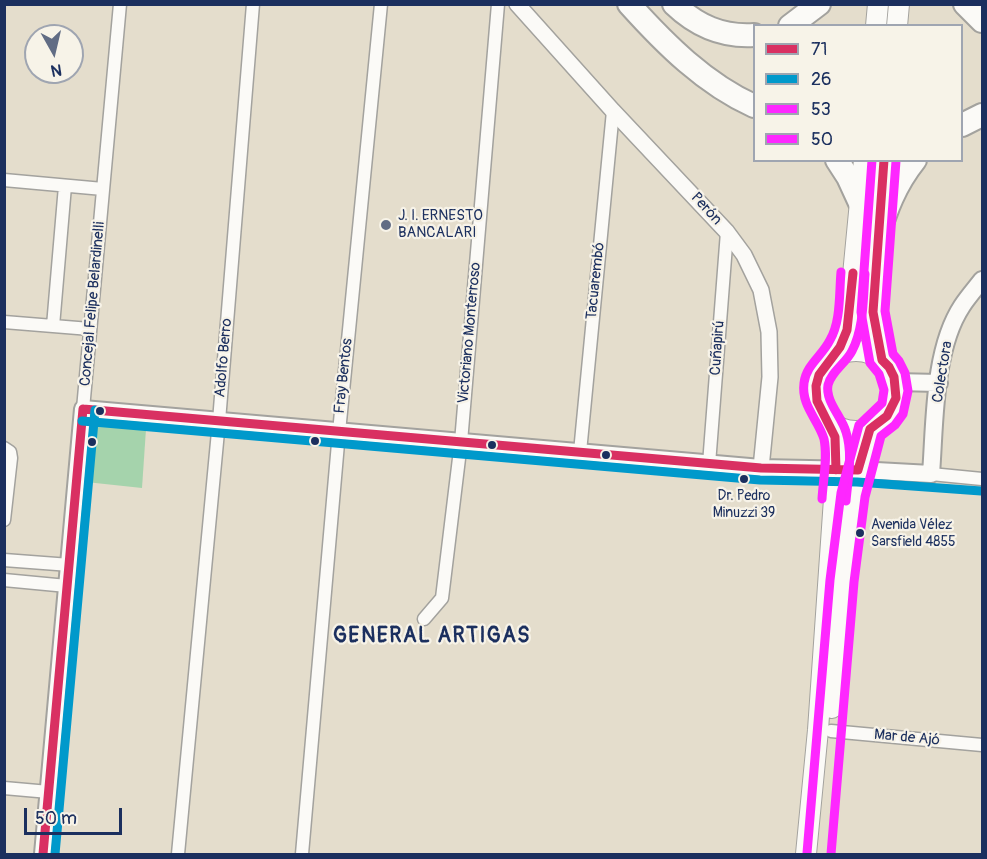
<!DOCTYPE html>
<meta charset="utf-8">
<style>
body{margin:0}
#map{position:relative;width:987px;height:859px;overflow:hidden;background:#e4ddcc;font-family:Pangolin,sans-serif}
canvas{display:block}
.frame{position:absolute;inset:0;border:6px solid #1b2f5e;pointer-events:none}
.legend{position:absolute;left:753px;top:24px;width:210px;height:138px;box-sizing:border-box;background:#f7f3e8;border:2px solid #9fa5b1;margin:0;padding:8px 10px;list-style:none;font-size:18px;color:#1b2f5e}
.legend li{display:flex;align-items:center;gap:12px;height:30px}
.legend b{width:30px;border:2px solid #9fa5b1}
.north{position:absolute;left:24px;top:24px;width:60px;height:60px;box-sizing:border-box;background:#f7f3e8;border:2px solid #9fa5b1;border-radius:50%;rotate:172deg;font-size:16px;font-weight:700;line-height:24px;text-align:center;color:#1b2f5e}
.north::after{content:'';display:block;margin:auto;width:21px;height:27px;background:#616c84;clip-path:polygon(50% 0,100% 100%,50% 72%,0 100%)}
.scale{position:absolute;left:24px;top:808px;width:98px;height:27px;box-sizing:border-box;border:3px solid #1b2f5e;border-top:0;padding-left:8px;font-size:18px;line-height:21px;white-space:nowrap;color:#1b2f5e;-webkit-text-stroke:4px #f7f3e8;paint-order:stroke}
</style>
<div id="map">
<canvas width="987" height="859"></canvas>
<div class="frame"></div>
<ul class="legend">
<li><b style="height:8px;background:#d93062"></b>71</li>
<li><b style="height:8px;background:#0099cb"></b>26</li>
<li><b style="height:8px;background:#fe27ff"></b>53</li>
<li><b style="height:8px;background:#fe27ff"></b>50</li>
</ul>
<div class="north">N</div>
<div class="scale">50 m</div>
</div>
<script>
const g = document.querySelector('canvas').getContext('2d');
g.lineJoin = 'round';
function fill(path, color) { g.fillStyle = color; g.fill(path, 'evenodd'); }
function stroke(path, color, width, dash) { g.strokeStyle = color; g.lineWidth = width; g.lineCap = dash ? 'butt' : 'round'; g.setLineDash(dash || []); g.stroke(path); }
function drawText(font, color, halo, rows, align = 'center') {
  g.font = font + ' Pangolin,sans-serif'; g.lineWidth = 4.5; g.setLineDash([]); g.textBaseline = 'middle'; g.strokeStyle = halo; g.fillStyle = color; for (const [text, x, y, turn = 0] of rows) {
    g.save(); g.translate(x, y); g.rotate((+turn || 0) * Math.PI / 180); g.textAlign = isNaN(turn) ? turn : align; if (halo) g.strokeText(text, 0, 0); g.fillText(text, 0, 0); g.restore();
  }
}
fill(new Path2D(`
 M99 425 146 429 142 488 86 482 89 435Z`), '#a5d3ac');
const minor = new Path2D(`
 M4 180 103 189
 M4 322 90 329
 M53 326 65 186
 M83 409 120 4
 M4 448 10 452 11 458 4 520
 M580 452 613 111
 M709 464 727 232
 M931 474 982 479
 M4 560 70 565
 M4 580 67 586
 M424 619 442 598 461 442 498 4
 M831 731 982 745
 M4 788 49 792
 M178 854 219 421 253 4
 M302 854 339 432 381 4`);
const tertiary = new Path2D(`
 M517 4 613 111 727 232 744 255 761 290 769 332 770 377 761 468`);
const secondary = new Path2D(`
 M895 382 939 383
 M43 854 83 409 761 468 858 470 931 474C935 423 933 350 962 306 968 297 975 289 982 280`);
const primary = new Path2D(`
 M876 26 878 4
 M897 26 899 4
 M816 391a40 40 0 1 1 80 0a40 40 0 1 1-80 0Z
 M832 358 841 346 848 327 864 160
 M882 360 873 312 884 160
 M832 708 842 581 853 495 870 429
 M806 854 818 730 836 470 835 438 830 422`);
const motorway = new Path2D(`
 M629 4C665 44 705 84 754 106
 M674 4C697 26 722 37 754 35
 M965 4 982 21
 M790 26 819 4
 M962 125 982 115
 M837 160 848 177 860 203
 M877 239C886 210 895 185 915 160`);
stroke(minor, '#a3a29e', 15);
stroke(tertiary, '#a3a29e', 18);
stroke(secondary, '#a3a29e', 20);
stroke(primary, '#a3a29e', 22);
stroke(motorway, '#a3a29e', 26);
stroke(minor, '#fbfaf7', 12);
stroke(tertiary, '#fbfaf7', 15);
stroke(secondary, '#fbfaf7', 16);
stroke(primary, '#fbfaf7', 20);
stroke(motorway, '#fbfaf7', 22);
stroke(new Path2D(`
 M83 409 761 468 858 470 870 429 887 416 896 398 894 377 889 367 882 360 873 312 884 160
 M836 470 835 437 817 401 816 386 819 375 840 347 847 330 853 273
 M43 854 83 409`), '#d93062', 9);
stroke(new Path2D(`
 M82 421 760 480 857 482 981 491
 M55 854 95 410`), '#0099cb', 9);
stroke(new Path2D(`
 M846 501C848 478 853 454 846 432 842 417 825 401 828 385 831 372 846 363 852 351 864 328 863 299 865 274
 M831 854 854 582 865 497 881 436 895 425 903 414 908 391 905 373 899 361 893 354 885 311 896 161`), '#fe27ff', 9);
stroke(new Path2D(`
 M822 499C823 480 828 458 824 439 818 419 801 406 804 383 806 365 822 356 830 340 841 321 839 294 841 272
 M807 853 830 580 841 493 859 425 882 403 884 390 879 374 870 363 861 312 872 160`), '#fe27ff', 9);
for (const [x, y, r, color] of [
 [386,225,6,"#616c84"],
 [100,411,5,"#1b2f5e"],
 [315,441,5,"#1b2f5e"],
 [92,442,5,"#1b2f5e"],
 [492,445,5,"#1b2f5e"],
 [606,455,5,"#1b2f5e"],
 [744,479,5,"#1b2f5e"],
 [860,533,5,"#1b2f5e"]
]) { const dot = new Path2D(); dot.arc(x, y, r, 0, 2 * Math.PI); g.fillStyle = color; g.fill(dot); stroke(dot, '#f7f3e8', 2); }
drawText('14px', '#1b2f5e', '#f7f3e8', [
 ["Dr. Pedro",744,496],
 ["Minuzzi 39",744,513],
 ["Avenida Vélez",871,525,"left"],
 ["Sarsfield 4855",871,542,"left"]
]);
drawText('15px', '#1b2f5e', '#f7f3e8', [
 ["Perón",706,209,47],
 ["Tacuarembó",596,281,-84],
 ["Concejal Felipe Belardinelli",93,304,-85],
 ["Victoriano Monterroso",470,333,-85],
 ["Cuñapirú",718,348,-86],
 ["Adolfo Berro",224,358,-85],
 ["Colectora",943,372,-81],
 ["Fray Bentos",344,376,-84],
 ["Mar de Ajó",907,738,5]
]);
drawText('15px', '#1b2f5e', '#f7f3e8', [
 ["J. I. ERNESTO",398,216],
 ["BANCALARI",398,233]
], 'left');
g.letterSpacing = '1.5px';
drawText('bold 21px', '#1b2f5e', '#f7f3e8', [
 ["GENERAL ARTIGAS",432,637]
]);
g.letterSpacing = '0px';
</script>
